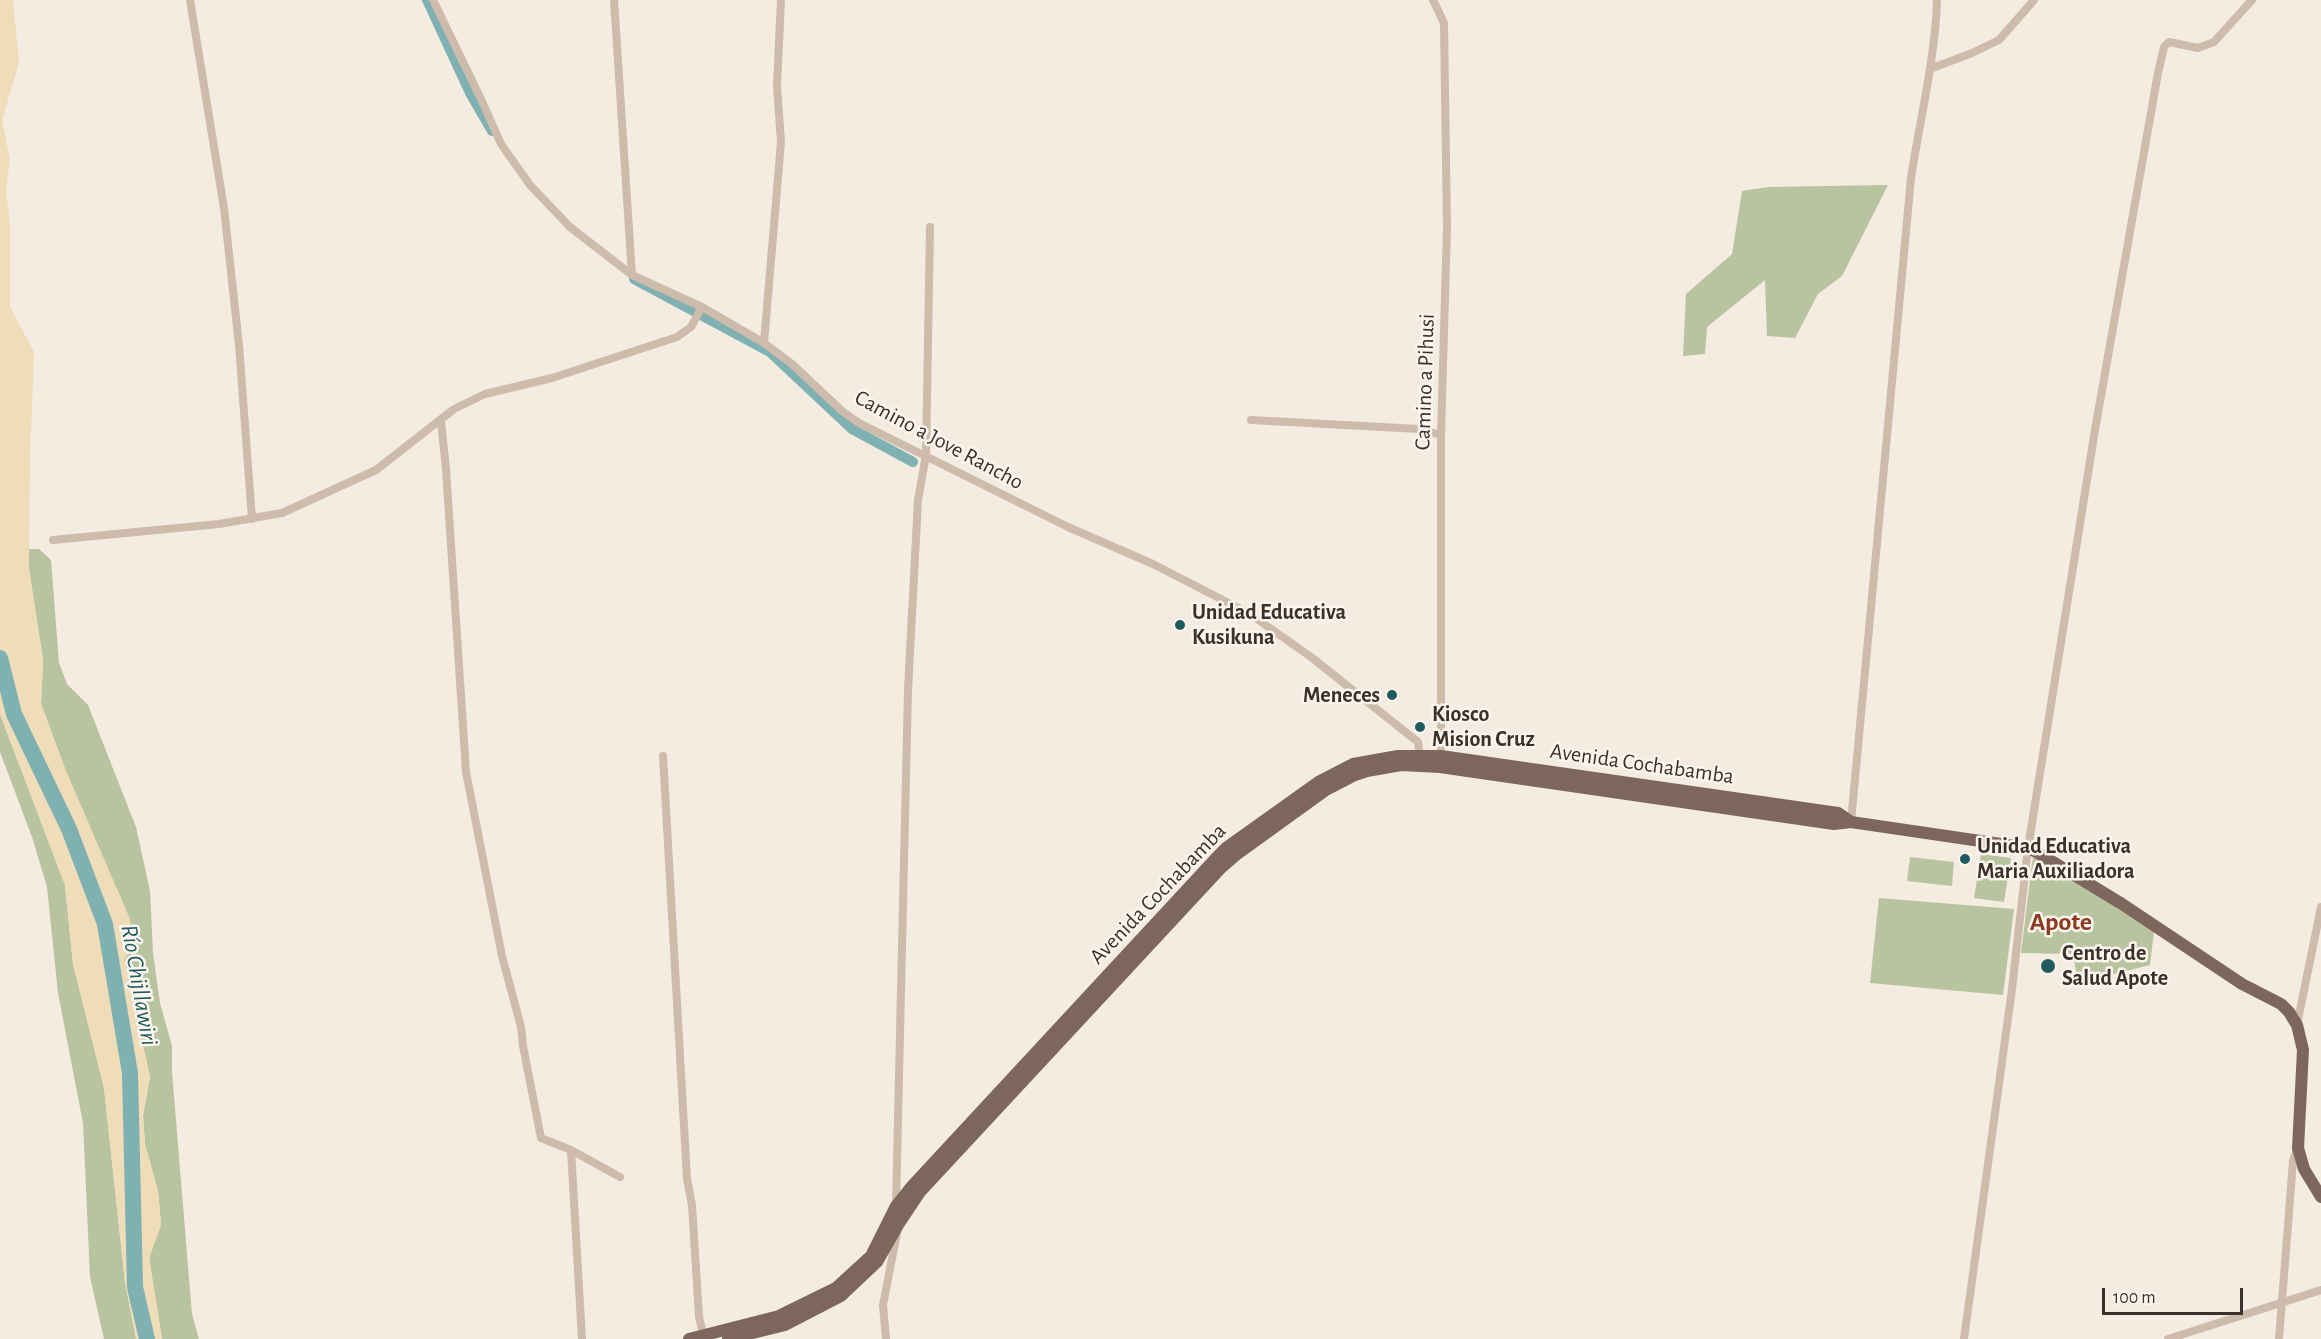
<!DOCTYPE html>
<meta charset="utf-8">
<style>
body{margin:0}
#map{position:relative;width:2321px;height:1339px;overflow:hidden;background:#f4ebe1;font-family:"Alegreya Sans",sans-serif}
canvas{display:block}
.scale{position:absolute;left:2102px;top:1288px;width:141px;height:27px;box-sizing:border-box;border:3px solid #3b302b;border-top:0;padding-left:8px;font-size:18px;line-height:21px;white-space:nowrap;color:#3b302b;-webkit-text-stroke:4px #fbf5ee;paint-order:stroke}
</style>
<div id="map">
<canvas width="2321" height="1339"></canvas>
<div class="scale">100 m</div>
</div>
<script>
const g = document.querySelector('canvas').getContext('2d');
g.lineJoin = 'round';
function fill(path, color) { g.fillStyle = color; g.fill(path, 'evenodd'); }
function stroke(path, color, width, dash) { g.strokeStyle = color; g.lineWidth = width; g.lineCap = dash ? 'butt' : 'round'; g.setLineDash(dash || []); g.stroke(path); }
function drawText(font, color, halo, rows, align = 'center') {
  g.font = font + ' "Alegreya Sans",sans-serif'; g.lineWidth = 5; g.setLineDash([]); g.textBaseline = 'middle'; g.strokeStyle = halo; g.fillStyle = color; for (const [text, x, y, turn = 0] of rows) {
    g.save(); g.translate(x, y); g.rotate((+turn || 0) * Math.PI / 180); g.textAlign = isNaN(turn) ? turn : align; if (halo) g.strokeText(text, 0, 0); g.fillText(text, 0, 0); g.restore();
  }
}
fill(new Path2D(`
 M1888 185 1842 276 1818 294 1795 338 1767 336 1765 280 1707 327 1705 354 1683 356 1686 294 1732 254 1742 191 1768 187Z
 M29 549H39L51 560 59 663 67 684 88 705 136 827 150 891 153 953 160 1003 172 1046V1072L190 1290 192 1314 199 1339H162L149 1258 161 1225 158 1191 145 1144 143 1116 150 1077 124 960 64 766 41 704 43 660 29 569Z
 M0 714 65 885 73 964 104 1088 125 1282 136 1339H104L90 1277 83 1123 58 993 47 887 32 837 0 752Z
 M1981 854 2011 858 2004 902 1974 898Z
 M2033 856 2154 931 2150 965 2078 983 2073 954 2021 953Z
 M1910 857 1954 862 1952 886 1907 881Z
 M1879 898 2014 909 2003 995 1870 983Z`), '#b8c4a0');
fill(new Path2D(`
 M0 0H13L19 63 2 120 10 160 6 190 10 224V307L34 352 30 458 29 569 43 660 41 704 64 766 130 919 132 947 124 960 150 1077 143 1116 145 1144 158 1191 161 1225 149 1258 162 1339H136L125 1282 104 1088 73 964 65 885 0 714Z`), '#efdcb8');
stroke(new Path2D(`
 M427 0 470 93 492 131
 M634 279 770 352 852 429 913 462`), '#7fb0b2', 10);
stroke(new Path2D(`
 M0 658 14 714 69 829 105 924 130 1073 135 1287 147 1339`), '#7fb0b2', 16);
stroke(new Path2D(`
 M190 0 224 208 239 345 252 519
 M433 0 481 99 501 144 530 185 570 227 632 275 702 307 764 343 792 364 842 411 859 423 1068 527 1153 564 1250 614 1311 657 1418 742 1420 759
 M614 0 632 275
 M1433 0 1444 23 1447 228 1441 435V761
 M1930 69 1972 53 1999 40 2034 0
 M764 343 781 142 777 86 781 0
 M1251 420 1419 429 1441 435
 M441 421 446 469 466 772 502 956 521 1027 523 1046 541 1138 571 1150 582 1339
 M53 540 219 524 282 513 376 470 454 409 485 394 552 378 677 337 691 327 702 307
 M663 756 687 1179 692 1205 699 1317 704 1338
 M1851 822 1911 178C1920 119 1935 60 1937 0
 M2297 1025 2321 907
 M571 1150 620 1177
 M896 1205 908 690 918 500 926 455 930 227
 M886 1339 883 1305 897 1233
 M1964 1339 2012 989 2028 848 2095 430 2158 73 2164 47 2169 42 2198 48 2214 42 2252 0
 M2168 1339 2321 1290
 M2279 1339 2293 1161 2297 1149`), '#cdbbac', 8);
stroke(new Path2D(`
 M689 1339 779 1316 836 1288 871 1256 896 1206 912 1186 1217 857 1226 848 1320 781 1353 764 1398 756H1441L1838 813 1851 822
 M728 1339 785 1325 841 1296 877 1262 898 1225 920 1192 1221 868 1236 855 1326 790 1355 775 1367 771 1401 765 1440 767 1834 824 1851 822 2028 848 2038 853 2122 904 2242 984 2281 1004 2289 1012 2297 1025 2303 1050 2298 1148 2304 1169 2321 1197`), '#7d675c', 12);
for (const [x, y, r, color] of [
 [1180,625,6,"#1f5a5e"],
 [1392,695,6,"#1f5a5e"],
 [1420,727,6,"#1f5a5e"],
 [1965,859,6,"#1f5a5e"],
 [2048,966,8,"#1f5a5e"]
]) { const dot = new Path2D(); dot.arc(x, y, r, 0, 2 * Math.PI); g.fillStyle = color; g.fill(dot); stroke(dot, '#fbf5ee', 2); }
drawText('22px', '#3b302b', '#fbf5ee', [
 ["Camino a Pihusi",1425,382,-88],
 ["Camino a Jove Rancho",939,440,28],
 ["Avenida Cochabamba",1642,764,8],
 ["Avenida Cochabamba",1158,894,-46]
]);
drawText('bold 22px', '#3b302b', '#fbf5ee', [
 ["Unidad Educativa",1192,612],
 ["Kusikuna",1192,637],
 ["Meneces",1380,695,"right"],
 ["Kiosco",1432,714],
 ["Mision Cruz",1432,739],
 ["Unidad Educativa",1977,846],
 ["Maria Auxiliadora",1977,871],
 ["Centro de",2062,953],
 ["Salud Apote",2062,978]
], 'left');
drawText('italic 24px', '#1f5a5e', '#fbf5ee', [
 ["Río Chijllawiri",139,985,80]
]);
drawText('bold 26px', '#8c3b22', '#fbf5ee', [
 ["Apote",2061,922]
]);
</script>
